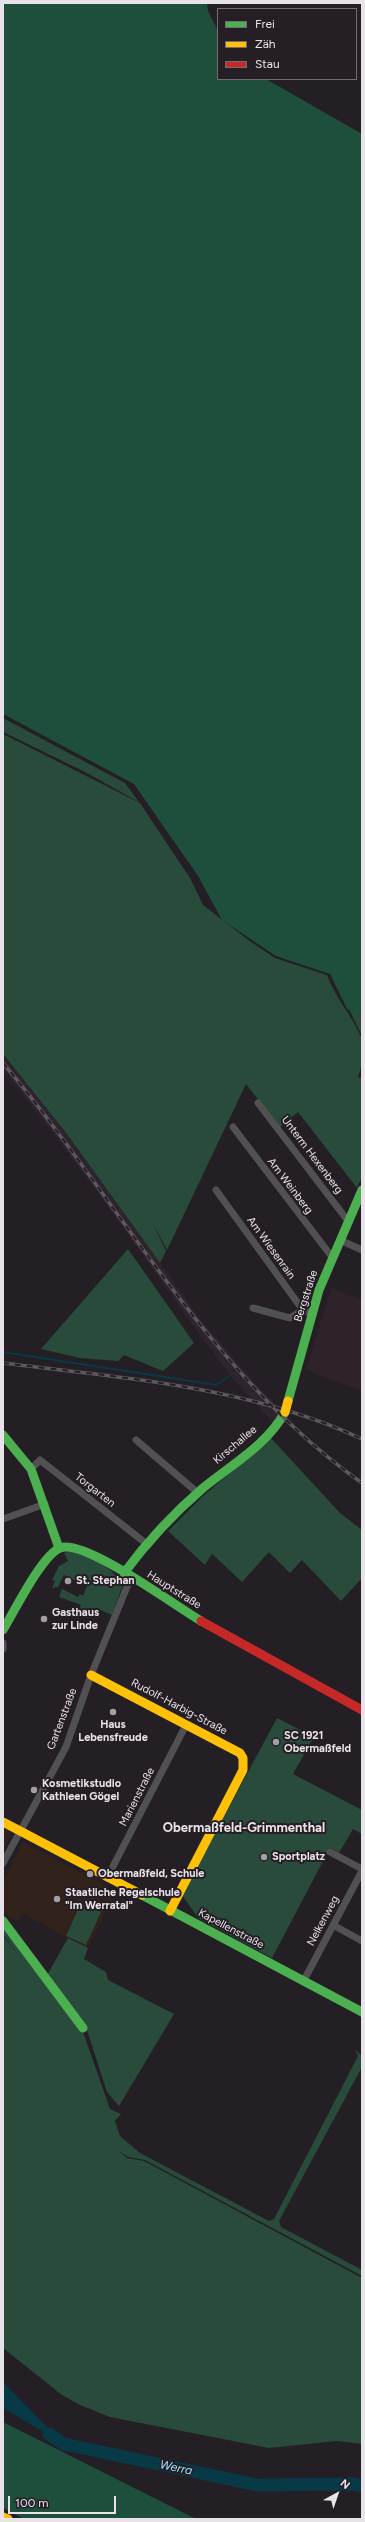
<!DOCTYPE html>
<meta charset="utf-8">
<style>
body{margin:0}
#map{position:relative;width:365px;height:2522px;overflow:hidden;background:#241f24;font-family:Figtree,sans-serif}
canvas{display:block}
.frame{position:absolute;inset:0;border:4px solid #e8e3e8;pointer-events:none}
.legend{position:absolute;left:217px;top:8px;width:140px;height:72px;box-sizing:border-box;background:#251e25;border:1px solid #736d73;margin:0;padding:5px 7px;list-style:none;font-size:12px;color:#e8e3e8}
.legend li{display:flex;align-items:center;gap:8px;height:20px}
.legend b{width:20px;border:1px solid #736d73}
.north{position:absolute;left:317px;top:2474px;width:40px;height:40px;-webkit-text-stroke:3px #251e25;paint-order:stroke;rotate:40deg;font-size:11px;font-weight:700;line-height:16px;text-align:center;color:#e8e3e8}
.north::after{content:'';display:block;margin:auto;width:14px;height:18px;background:#e8e3e8;clip-path:polygon(50% 0,100% 100%,50% 72%,0 100%)}
.scale{position:absolute;left:8px;top:2496px;width:108px;height:18px;box-sizing:border-box;border:2px solid #e8e3e8;border-top:0;padding-left:5px;font-size:12px;line-height:14px;white-space:nowrap;color:#e8e3e8;-webkit-text-stroke:3px #251e25;paint-order:stroke}
</style>
<div id="map">
<canvas width="365" height="2522"></canvas>
<div class="frame"></div>
<ul class="legend">
<li><b style="height:5px;background:#4caf50"></b>Frei</li>
<li><b style="height:5px;background:#ffc107"></b>Zäh</li>
<li><b style="height:5px;background:#c62828"></b>Stau</li>
</ul>
<div class="north">N</div>
<div class="scale">100 m</div>
</div>
<script>
const g = document.querySelector('canvas').getContext('2d');
g.lineJoin = 'round';
function fill(path, color) { g.fillStyle = color; g.fill(path, 'evenodd'); }
function stroke(path, color, width, dash) { g.strokeStyle = color; g.lineWidth = width; g.lineCap = dash ? 'butt' : 'round'; g.setLineDash(dash || []); g.stroke(path); }
function drawText(font, color, halo, rows, align = 'center') {
  g.font = font + ' Figtree,sans-serif'; g.lineWidth = 4; g.setLineDash([]); g.textBaseline = 'middle'; g.strokeStyle = halo; g.fillStyle = color; for (const [text, x, y, turn = 0] of rows) {
    g.save(); g.translate(x, y); g.rotate((+turn || 0) * Math.PI / 180); g.textAlign = isNaN(turn) ? turn : align; if (halo) g.strokeText(text, 0, 0); g.fillText(text, 0, 0); g.restore();
  }
}
fill(new Path2D(`
 M331 1288 362 1300V1391L306 1370Z`), '#30222b');
fill(new Path2D(`
 M3 1055 67 1134 201 1320 249 1376 281 1410 273 1423 232 1378 202 1338 88 1179 3 1069Z`), '#2e242f');
fill(new Path2D(`
 M3 1828 9 1831V1839L3 1852Z
 M23 1842 116 1891 88 1948 22 1914 18 1921 9 1917 3 1907V1882Z`), '#32221c');
fill(new Path2D(`
 M3 718 125 783 139 802 85 772 3 732Z
 M3 734 140 803 190 878 203 905 251 942 275 958 327 975C335 998 352 1015 361 1037 365 1048 362 1066 358 1077L362 1078V1177L357 1188 298 1112 280 1127 246 1084 167 1250 152 1222 166 1251 160 1263 67 1134 3 1054Z
 M348 1007 359 1015 362 1012V1036Z
 M128 1249 194 1343 163 1371 124 1355 118 1361 80 1358 41 1349Z
 M271 1438 340 1513 362 1530V1578L341 1601 302 1560 290 1573 269 1552 242 1582 212 1554 205 1565 168 1531 203 1496Z
 M72 1551C90 1556 116 1567 122 1587L112 1615 96 1608 77 1616 81 1605 59 1597 62 1589 78 1597 80 1594 83 1596 87 1586 64 1575 58 1587 52 1588 55 1581 52 1580 59 1566 68 1561 64 1553Z
 M277 1718 314 1737 293 1774 362 1810V1834L353 1829 339 1853 330 1848 272 1958 198 1918 182 1895Z
 M81 1903 101 1912 86 1945 66 1936Z
 M3 1924 83 2032 110 2109 121 2114 115 2121 120 2136 140 2153 269 2221 274 2219 358 2056 355 2049 362 2056V2067L279 2221 281 2227 362 2270V2276L145 2160 128 2157 118 2150 127 2158 144 2161 362 2278V2444L337 2441 269 2448 110 2417 80 2405 62 2395 3 2348V1936L22 1959 3 1935Z
 M68 1938 88 1948 84 1959 106 1972 108 1980 174 2014 119 2106 107 2092 86 2027 46 1977Z`), '#284b3b');
fill(new Path2D(`
 M3 3H207L208 11 218 31V79H266L362 134V1011L359 1015 347 1009 330 974 276 956 222 920 198 876 134 784 3 714Z
 M3 2422 196 2519H24L3 2508Z`), '#1e4f3c');
fill(new Path2D(`
 M3 2382 64 2444 3 2408Z`), '#083947');
stroke(new Path2D(`
 M3 1352 216 1385 229 1376`), '#083947', 2);
stroke(new Path2D(`
 M49 2434 64 2444 257 2485 353 2484 362 2486`), '#083947', 13);
stroke(new Path2D(`
 M258 1103 348 1221
 M233 1127 332 1257
 M216 1190 297 1302 303 1310 312 1314
 M340 1240 362 1250
 M253 1308 290 1318 303 1310
 M136 1440 198 1493
 M31 1469 40 1460 148 1545
 M3 1519 45 1504
 M3 1643V1649
 M330 1852 362 1869
 M3 1863 66 1747 91 1675 131 1577
 M107 1878 186 1725
 M333 1925 362 1941
 M303 1982 362 1871`), '#515153', 7);
stroke(new Path2D(`
 M288 1401 319 1290 362 1190
 M3 1435 31 1469 59 1548
 M124 1573C147 1542 174 1513 203 1488 231 1465 267 1445 285 1412
 M3 1630C14 1612 42 1555 60 1548 84 1538 175 1606 201 1621
 M142 1895 362 2012
 M3 1921 83 2028`), '#4caf50', 9);
stroke(new Path2D(`
 M91 1675 240 1753 243 1758V1770L170 1911
 M3 1822 142 1895
 M3 2517 8 2519`), '#ffc107', 9);
stroke(new Path2D(`
 M201 1621 362 1710`), '#c62828', 9);
const rail = new Path2D(`
 M3 1063C121 1203 209 1375 362 1483
 M3 1363C124 1378 251 1387 362 1439`);
stroke(rail, '#5b595b', 3.5);
stroke(rail, '#251e25', 2, [6]);
stroke(new Path2D(`
 M285 1412 288 1401`), '#ffc107', 9);
for (const [x, y, r, color] of [
 [68,1581,4,"#a39ea3"],
 [44,1619,4,"#a39ea3"],
 [113,1712,4,"#a39ea3"],
 [276,1742,4,"#a39ea3"],
 [34,1790,4,"#a39ea3"],
 [264,1857,4,"#a39ea3"],
 [90,1874,4,"#a39ea3"],
 [57,1899,4,"#a39ea3"]
]) { const dot = new Path2D(); dot.arc(x, y, r, 0, 2 * Math.PI); g.fillStyle = color; g.fill(dot); stroke(dot, '#251e25', 1.5); }
drawText('11px', '#e8e3e8', '#251e25', [
 ["Unterm Hexenberg",312,1155,53],
 ["Am Weinberg",290,1186,53],
 ["Am Wiesenrain",271,1248,54],
 ["Bergstraße",306,1296,-72],
 ["Kirschallee",235,1445,-40],
 ["Torgarten",95,1490,38],
 ["Hauptstraße",174,1590,32],
 ["Rudolf-Harbig-Straße",179,1707,28],
 ["Gartenstraße",62,1719,-69],
 ["Marienstraße",137,1797,-63],
 ["Nelkenweg",323,1921,-62],
 ["Kapellenstraße",231,1929,28]
]);
drawText('bold 11px', '#e8e3e8', '#251e25', [
 ["St. Stephan",76,1581],
 ["Gasthaus",52,1613],
 ["zur Linde",52,1626],
 ["Haus",113,1725,"center"],
 ["Lebensfreude",113,1738,"center"],
 ["SC 1921",284,1736],
 ["Obermaßfeld",284,1749],
 ["Kosmetikstudio",42,1784],
 ["Kathleen Gögel",42,1797],
 ["Sportplatz",272,1857],
 ["Obermaßfeld, Schule",98,1874],
 ["Staatliche Regelschule",65,1893],
 ["\"Im Werratal\"",65,1906]
], 'left');
drawText('italic 12px', '#96e1fb', '#251e25', [
 ["Werra",176,2468,12]
]);
drawText('bold 13px', '#e8e3e8', '#251e25', [
 ["Obermaßfeld-Grimmenthal",244,1828]
]);
</script>
